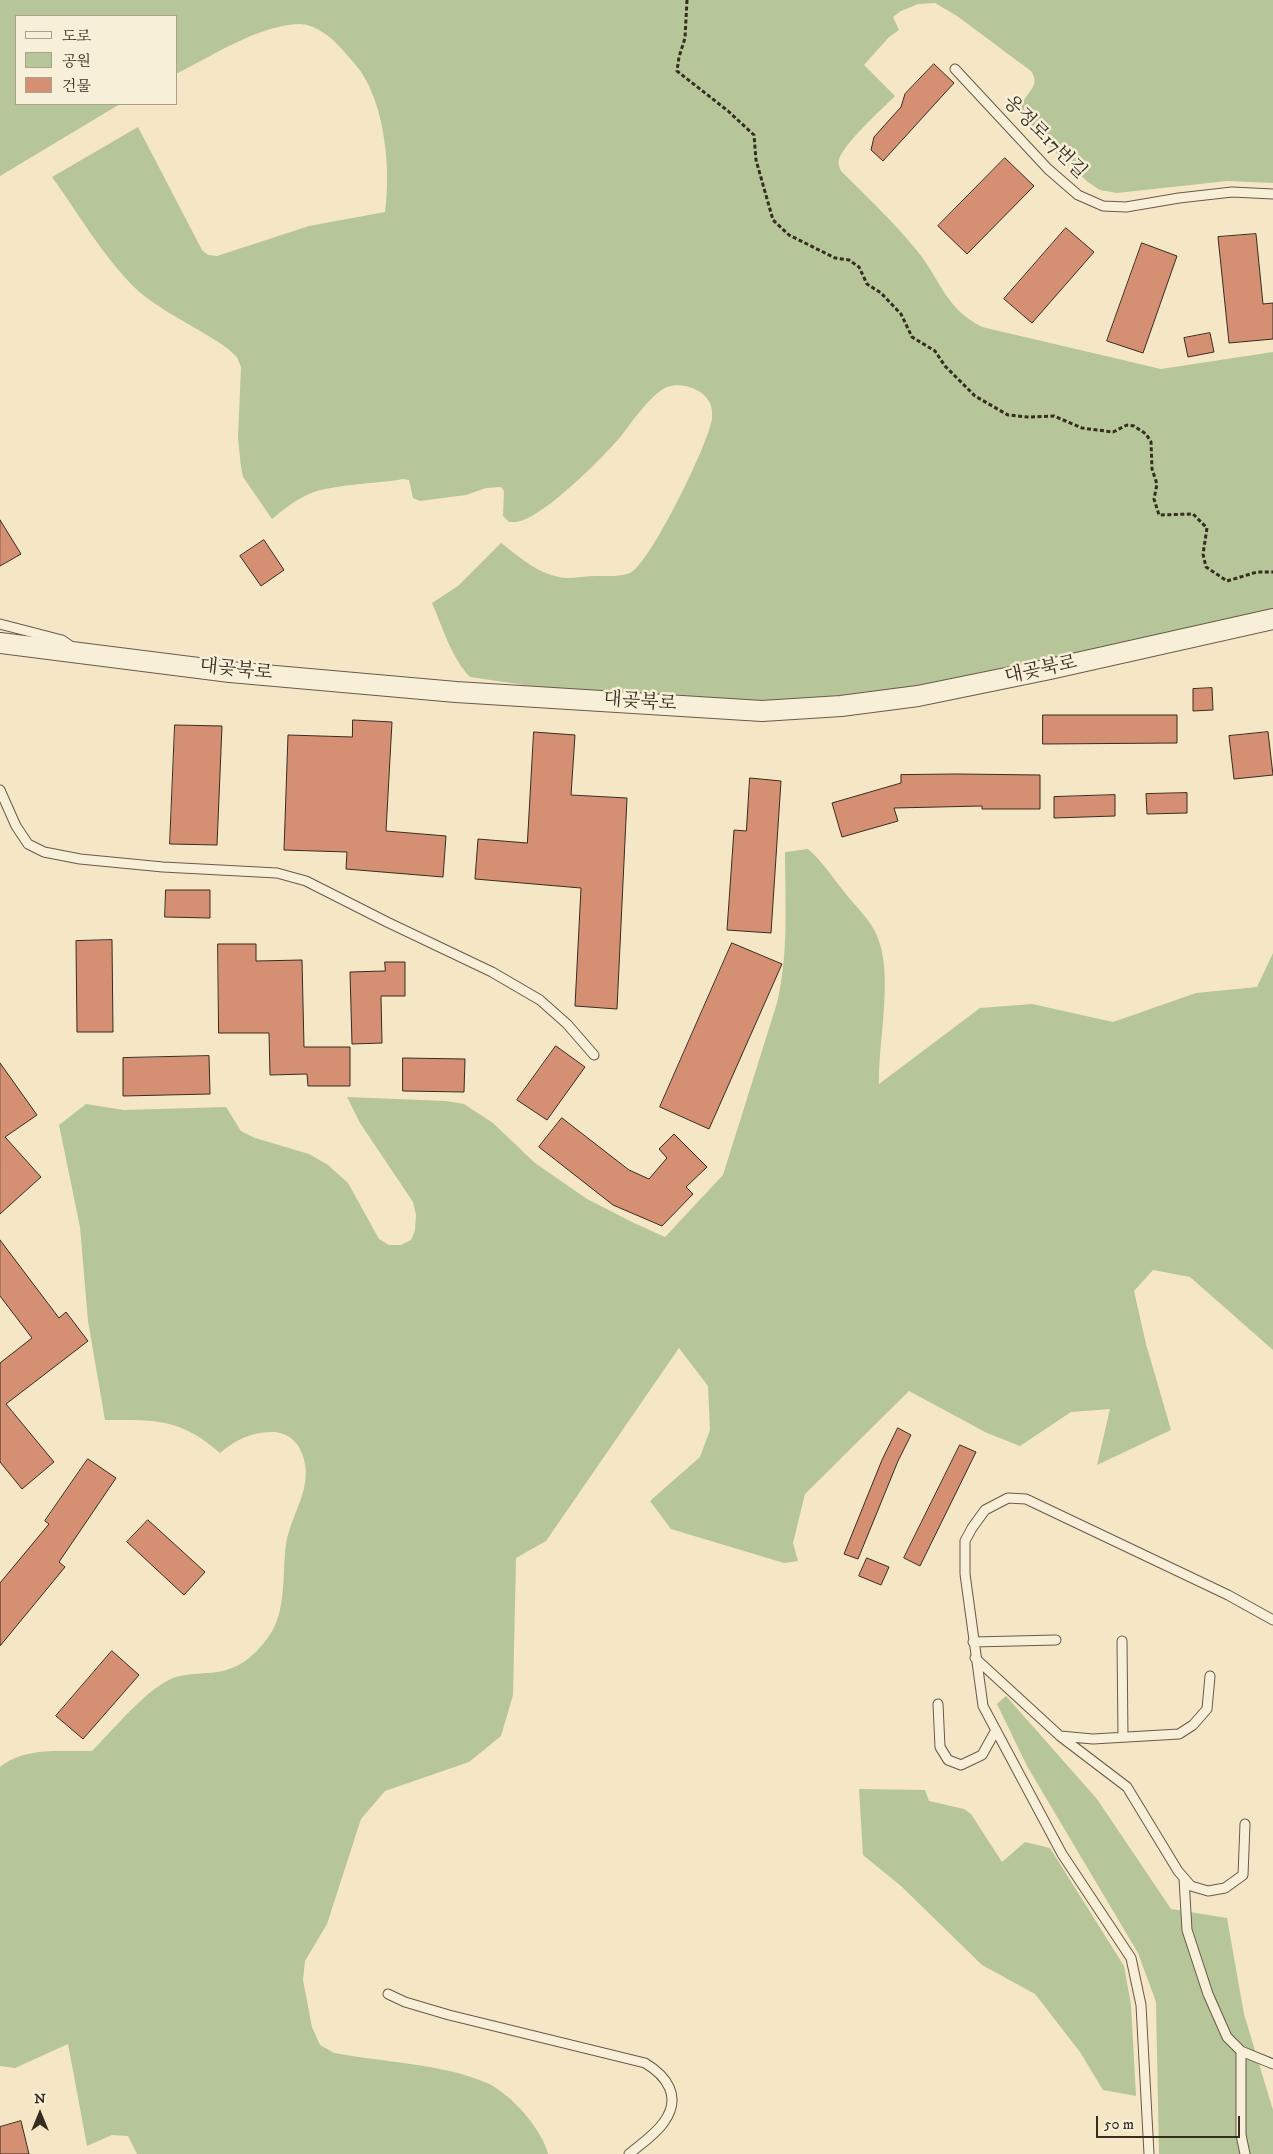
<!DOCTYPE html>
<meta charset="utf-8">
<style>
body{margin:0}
#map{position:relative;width:1273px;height:2154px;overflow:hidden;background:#f5e6c5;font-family:"IM FELL DW Pica","Noto Serif KR",serif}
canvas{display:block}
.legend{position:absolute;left:15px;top:15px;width:162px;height:90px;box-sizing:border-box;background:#f8efd9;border:1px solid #aaa18f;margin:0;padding:6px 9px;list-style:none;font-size:15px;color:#362d21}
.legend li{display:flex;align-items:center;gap:10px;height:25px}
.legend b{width:25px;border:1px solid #aaa18f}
.north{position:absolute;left:15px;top:2089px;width:50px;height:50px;-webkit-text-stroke:4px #f8efd9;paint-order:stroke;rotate:0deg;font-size:14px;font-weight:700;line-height:20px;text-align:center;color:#362d21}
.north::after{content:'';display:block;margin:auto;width:18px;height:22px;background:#362d21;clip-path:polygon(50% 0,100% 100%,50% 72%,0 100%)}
.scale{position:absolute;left:1096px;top:2116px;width:144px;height:22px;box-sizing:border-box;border:2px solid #362d21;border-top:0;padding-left:6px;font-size:15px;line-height:18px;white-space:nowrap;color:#362d21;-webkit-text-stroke:4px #f8efd9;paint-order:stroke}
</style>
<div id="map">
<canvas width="1273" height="2154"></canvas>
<ul class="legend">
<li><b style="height:6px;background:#f8efd9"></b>도로</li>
<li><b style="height:14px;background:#b6c698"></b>공원</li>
<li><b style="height:14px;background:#d58f72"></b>건물</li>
</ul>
<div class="north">N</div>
<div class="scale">50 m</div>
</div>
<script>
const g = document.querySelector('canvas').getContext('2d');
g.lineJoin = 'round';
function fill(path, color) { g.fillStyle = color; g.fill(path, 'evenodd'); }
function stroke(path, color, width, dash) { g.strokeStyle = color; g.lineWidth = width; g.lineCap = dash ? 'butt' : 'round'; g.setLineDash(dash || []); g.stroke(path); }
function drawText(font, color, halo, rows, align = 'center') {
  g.font = font + ' "IM FELL DW Pica","Noto Serif KR",serif'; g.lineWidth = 5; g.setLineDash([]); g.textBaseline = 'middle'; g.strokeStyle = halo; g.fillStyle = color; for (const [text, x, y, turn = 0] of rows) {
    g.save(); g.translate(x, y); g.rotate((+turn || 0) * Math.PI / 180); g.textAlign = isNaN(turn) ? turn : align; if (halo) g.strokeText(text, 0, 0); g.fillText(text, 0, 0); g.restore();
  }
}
fill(new Path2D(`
 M0 0H1273V183L1227 181 1117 193 1100 190 1088 182 1027 126C1024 120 1021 114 1022 107 1024 92 1042 88 1031 71L957 16 935 3 918 4 901 11 893 17 899 30 889 37 864 65 895 96C879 112 847 140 839 159 838 163 839 167 841 171 867 197 895 223 918 252 942 282 945 308 982 327L1161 369 1273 352V616L809 708 579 693 470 677C451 657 443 628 432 603L458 586 501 543C521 558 540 576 566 578 576 578 587 576 597 576 607 576 620 577 630 573 650 564 710 441 712 418 713 406 709 398 700 392 691 386 677 383 667 387 651 394 632 422 621 436 603 458 547 513 521 521 518 522 513 522 509 522L503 516 504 491 501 487 486 488 466 495 420 501 413 498 409 480 403 479C377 484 329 484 307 495 294 501 283 510 272 519L243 477 241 467 238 438 241 367 237 357 227 348C199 328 158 310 134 287 103 256 78 213 52 177L138 127 202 250 208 255 217 256 309 226 385 212C391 171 385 110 363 75 357 65 348 57 341 48 331 37 315 24 299 24 259 25 212 56 176 74V16H16V104H120L0 176Z
 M808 849C823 862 833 878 845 893 856 907 870 919 877 936 894 974 878 1042 879 1084L980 1008 1032 1004 1113 1022 1196 993 1257 987 1273 953V1350L1190 1277 1153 1270 1134 1291 1146 1344 1171 1430 1097 1465 1110 1409 1071 1412 1020 1446 987 1433 909 1391 805 1494 793 1543 798 1561 784 1563 671 1529 650 1501 700 1457 710 1430 708 1386 679 1348 546 1541 516 1558 513 1695 501 1736 469 1762 385 1791 361 1819 327 1924 305 1961 303 1980 312 2027 320 2045 334 2053C380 2062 445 2064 487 2083 511 2094 542 2129 548 2154H137L128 2136 112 2135 87 2146 68 2044 15 2068 0 2066V1767C26 1746 61 1752 92 1751 114 1729 146 1689 173 1678 183 1674 196 1674 207 1673 235 1672 253 1659 269 1636 287 1611 282 1573 286 1544 292 1510 318 1482 299 1447 293 1438 285 1433 274 1432 251 1432 237 1439 220 1453 180 1418 156 1420 105 1420L88 1321 80 1227 59 1125 86 1104 124 1110 226 1107 241 1131 255 1138 309 1154 328 1165 348 1183 379 1239 389 1245H401L411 1240 415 1230 416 1215 413 1202 360 1123 347 1097 446 1101 464 1104 493 1123 535 1163 587 1199 634 1223 665 1237 723 1175 777 1003C789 953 785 903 785 852Z
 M1006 1696 1097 1799 1171 1909 1227 1918 1244 2014 1273 2110V2154H1159L1156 2002 1138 1953 1027 1766 997 1704Z
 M859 1789 925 1790 929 1801 964 1809 971 1814 1002 1862 1025 1842 1050 1848 1124 1966 1131 2005 1136 2096 1103 2090 1080 2052 1035 1994 982 1965 901 1886 863 1855Z`), '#b6c698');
const building = new Path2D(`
 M934 64 954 83 883 161 871 150 874 137 901 107 905 94Z
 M1005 158 1034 186 967 254 938 226Z
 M1066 228 1094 252 1032 323 1004 299Z
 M1256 234 1263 304 1273 303V339L1229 343 1218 237Z
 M1142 243 1177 256 1143 353 1107 341Z
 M1210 333 1214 352 1188 357 1184 338Z
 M0 520 21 554 0 566Z
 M264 540 284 570 261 586 240 556Z
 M1212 688 1213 710 1193 711V689Z
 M1043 715H1177V743L1043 744Z
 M353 720 392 722 386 831 446 836 443 877 346 869 347 852 284 850 288 735 352 737Z
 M175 725 222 726 217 845 170 844Z
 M534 732 575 735 571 795 627 798 617 1009 575 1006 581 888 475 879 478 839 527 843Z
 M1268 732 1273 775 1234 779 1229 736Z
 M958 774 1040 775V809H982V806L894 808 898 821 842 837 832 803 901 783V775Z
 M750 778 781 781 771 933 727 930 734 830 746 831Z
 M1187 793V813L1147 814 1146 794Z
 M1115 795V816L1054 818V797Z
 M166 890H210V918L165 917Z
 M112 940 113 1032H77L76 941Z
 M732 943 782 964 709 1129 660 1107Z
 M218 944H256V961L302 960 304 1047H350V1086H308L307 1074 270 1075 269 1033H219Z
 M385 962H405V996H381L382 1043 352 1044 350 972 385 971Z
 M556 1046 585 1067 547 1120 517 1100Z
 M209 1056 210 1094 123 1096V1058Z
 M403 1058 465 1059 464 1092 403 1091Z
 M0 1063 37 1115 5 1137 41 1177 0 1214Z
 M562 1118 629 1170 649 1179 667 1158 659 1149 674 1134 707 1167 686 1187 693 1194 662 1226 613 1205 539 1147Z
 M0 1240 59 1318 66 1312 88 1341 6 1404 54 1462 22 1489 0 1462V1363L32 1338 0 1296Z
 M898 1428 911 1435 898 1461 858 1559 844 1554 882 1460Z
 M960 1445 976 1452 920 1566 904 1558Z
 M88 1459 116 1478 59 1562 65 1567 0 1646V1583L49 1524 45 1521Z
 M148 1520 205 1572 184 1595 127 1542Z
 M867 1558 889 1567 881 1585 859 1576Z
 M112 1651 139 1675 83 1739 56 1716Z
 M21 2121 29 2154H0V2127Z`);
fill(building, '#d58f72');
stroke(building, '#362d21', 1);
const service = new Path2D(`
 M955 69 1048 169 1078 195 1103 206 1126 207 1179 198 1232 192 1273 194
 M0 624 62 640 72 647
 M0 790 16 826 28 844 44 852 80 859 163 867 277 873 306 881 387 922 492 972 540 1000 567 1024 594 1055
 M1122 1641 1123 1737
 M973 1642 1056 1640
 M975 1658 1060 1736 1127 1787 1178 1871 1191 1886 1208 1891 1225 1888 1243 1875 1245 1824
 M938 1704 940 1747 948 1760 961 1765 982 1755 996 1730
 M1060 1736 1093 1739 1179 1734 1193 1725 1207 1709 1210 1676
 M1184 1879 1187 1930 1208 1994 1227 2037 1241 2051V2135L1245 2154
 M388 1994 405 2002 449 2015 645 2063C667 2076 682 2097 664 2122 655 2135 641 2144 629 2154
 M1241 2051 1273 2064
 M1149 2154 1141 2005 1131 1958 1062 1854 983 1706 965 1574V1541L972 1528 985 1510 1008 1498 1026 1499 1228 1595 1273 1620`);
const tertiary = new Path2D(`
 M0 643 230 672 456 692 762 711 841 706 918 696 1050 669 1273 619`);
stroke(service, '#665b4a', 11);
stroke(tertiary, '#665b4a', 22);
stroke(new Path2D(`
 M687 0 685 38 679 57 677 71 728 111 754 135 756 160 773 220 789 235 835 258 849 260 859 267 867 284 881 293 901 314 912 337 935 351 945 366 975 396 1008 415 1028 417 1054 416 1082 428 1113 432 1127 425 1134 426 1146 434 1151 442 1152 469 1157 484 1154 499 1159 515 1193 514 1207 528 1203 554 1206 567 1227 581 1257 572H1273`), '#362d21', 3, [4, 2.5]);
stroke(service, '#f8efd9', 9);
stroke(tertiary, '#f8efd9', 20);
drawText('19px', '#362d21', '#f8efd9', [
 ["옹정로17번길",1044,138,45],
 ["대곶북로",236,671,6],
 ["대곶북로",1041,671,-12],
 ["대곶북로",640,703,4]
]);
</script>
